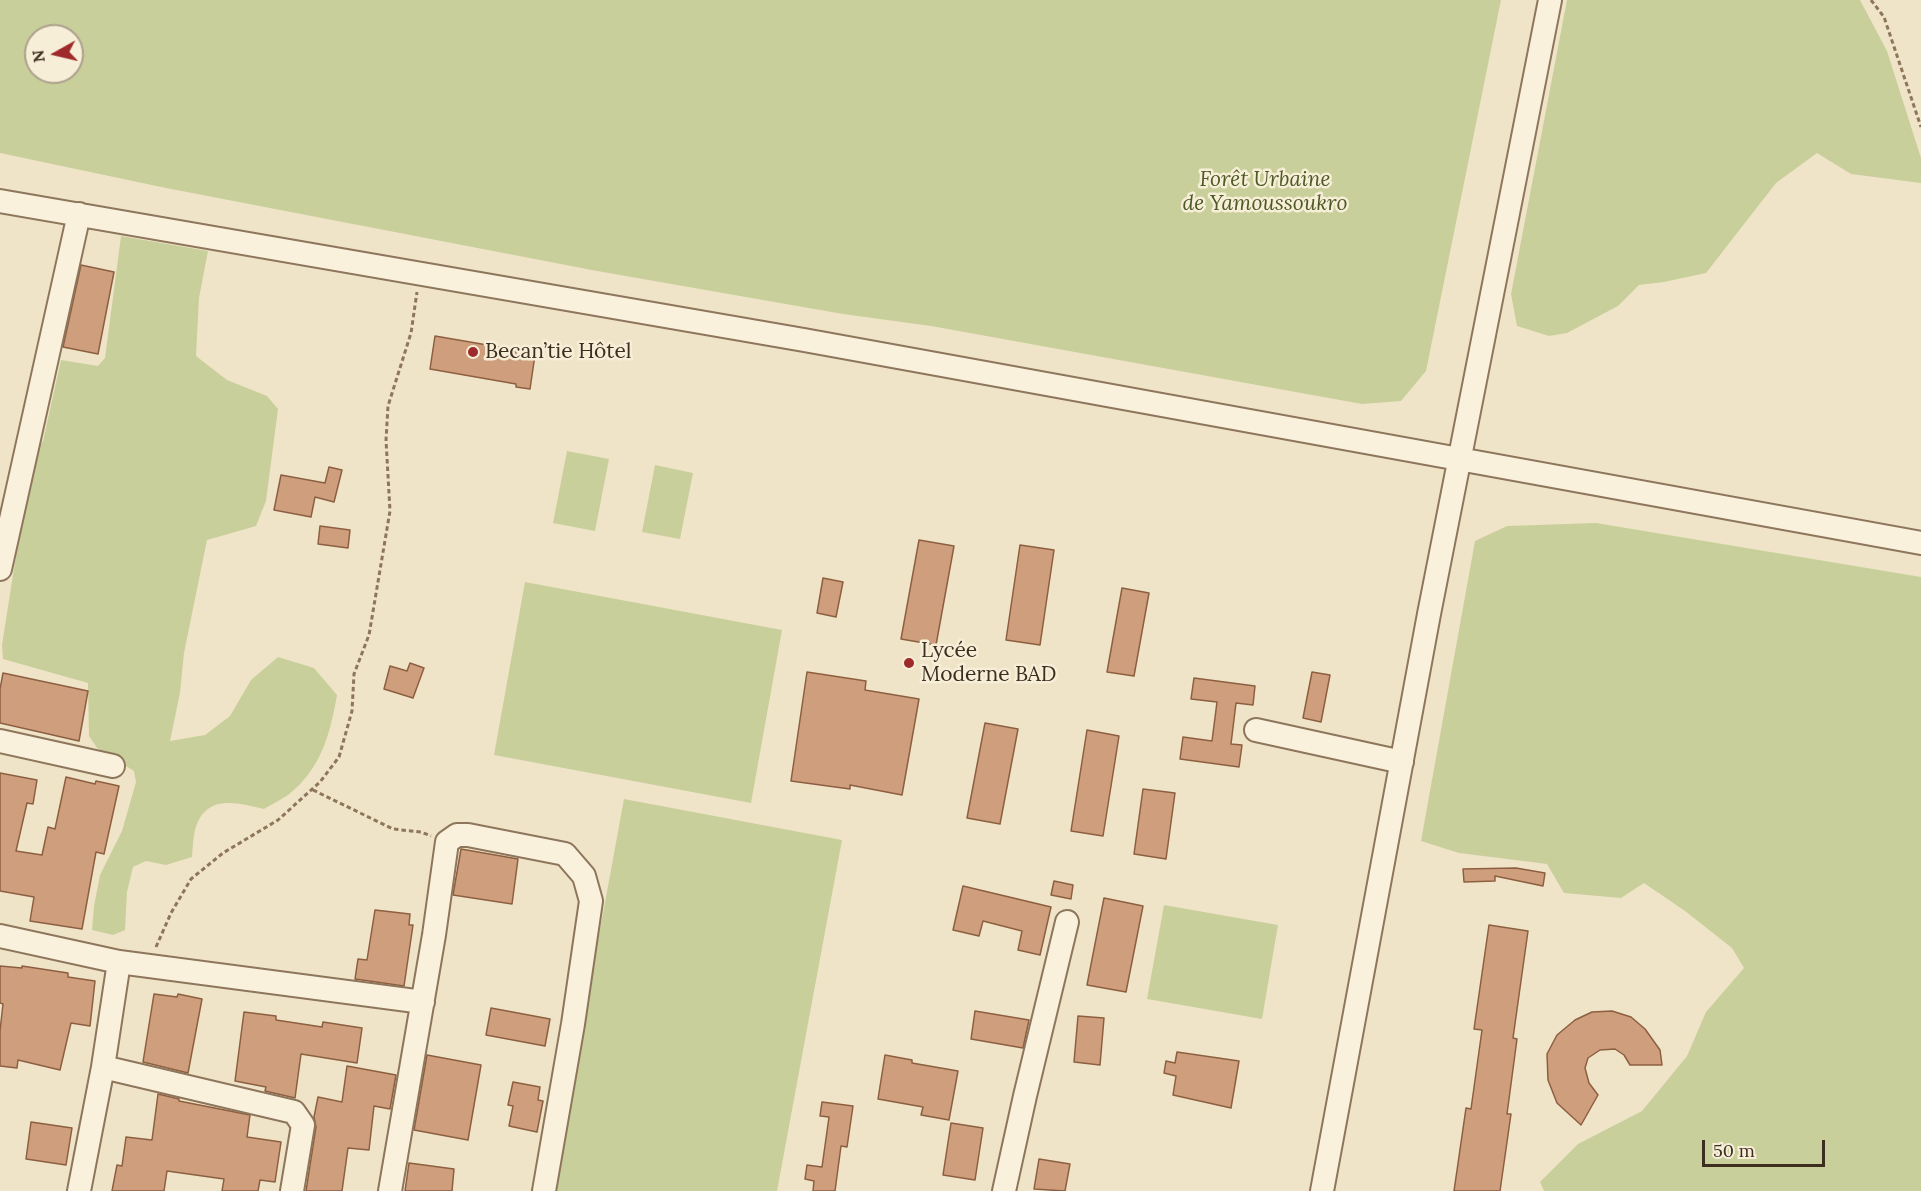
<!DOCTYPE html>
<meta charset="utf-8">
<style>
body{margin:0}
#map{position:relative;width:1921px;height:1191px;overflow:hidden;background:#f0e4c8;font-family:Lora,serif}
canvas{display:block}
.north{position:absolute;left:24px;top:24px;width:60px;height:60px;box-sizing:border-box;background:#f7eed8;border:2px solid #ada18e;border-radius:50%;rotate:262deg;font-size:16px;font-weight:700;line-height:24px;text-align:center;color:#3d2e20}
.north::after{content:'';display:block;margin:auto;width:21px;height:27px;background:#9e2a2b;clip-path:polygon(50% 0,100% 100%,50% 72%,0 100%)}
.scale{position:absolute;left:1702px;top:1140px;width:123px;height:27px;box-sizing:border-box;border:3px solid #3d2e20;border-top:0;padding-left:8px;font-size:18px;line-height:21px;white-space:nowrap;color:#3d2e20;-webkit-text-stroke:4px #f7eed8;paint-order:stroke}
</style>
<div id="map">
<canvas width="1921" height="1191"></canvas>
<div class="north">N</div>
<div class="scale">50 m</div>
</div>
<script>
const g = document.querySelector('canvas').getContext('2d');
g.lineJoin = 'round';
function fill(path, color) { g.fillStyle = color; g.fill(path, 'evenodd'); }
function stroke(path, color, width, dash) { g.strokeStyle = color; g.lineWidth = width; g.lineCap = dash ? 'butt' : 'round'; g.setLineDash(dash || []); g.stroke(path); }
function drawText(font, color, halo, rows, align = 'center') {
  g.font = font + ' Lora,serif'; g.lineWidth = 5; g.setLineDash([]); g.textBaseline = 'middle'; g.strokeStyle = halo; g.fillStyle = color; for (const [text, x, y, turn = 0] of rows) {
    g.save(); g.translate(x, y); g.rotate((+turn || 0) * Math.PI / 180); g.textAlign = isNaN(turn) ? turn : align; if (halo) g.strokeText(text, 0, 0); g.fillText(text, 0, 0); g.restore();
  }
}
fill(new Path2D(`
 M0 0H1501L1426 371 1401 401 1362 404 931 326 843 314 597 271 166 188 0 153ZM36 36H72V72H36Z
 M1567 0H1860L1887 51 1921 158V183L1851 174 1817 153 1776 183 1706 273 1664 282 1639 285 1618 306 1567 333 1549 336 1517 326 1511 294Z
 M121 236 208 251 199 298 196 356 227 380 267 396 278 409 266 501 256 526 207 540 184 653 180 693 170 741 205 735 230 716 251 680 278 657 314 668 337 695C330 735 321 769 288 795 281 800 272 804 264 809 239 803 209 794 197 824 193 833 193 847 192 857L166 865 146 861 133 867 127 892 125 930 113 935 92 930 94 906 100 875 122 831 136 782 134 771 97 748 89 736 88 683 3 659 2 645 31 460 43 441 61 360 98 366 105 358Z
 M567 451 609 459 595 531 553 523Z
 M655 465 693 473 680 539 642 532Z
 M1596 523 1921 577V1191H1544L1540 1182 1578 1144 1642 1111 1687 1056 1706 1012 1744 968 1732 948 1685 911 1644 883 1621 898 1564 893 1547 864 1459 853 1421 841 1475 541 1507 526Z
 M525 582 782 630 751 803 494 755Z
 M624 799 842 840 777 1191H552Z
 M1164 905 1278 925 1262 1019 1147 999Z`), '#c9cf9b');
const building = new Path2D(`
 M81 265 114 272 98 354 63 347Z
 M435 336 505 348V350L535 355 530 389 516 387V384L430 369Z
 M329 467 342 470 334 502 315 497 311 517 274 510 281 475 325 483Z
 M320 526 350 530 348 548 318 544Z
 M919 540 954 546 936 645 901 639Z
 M1020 545 1054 550 1040 645 1006 640Z
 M823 578 843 582 836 617 817 613Z
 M1122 588 1149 593 1134 676 1107 672Z
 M410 663 424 668 413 698 384 689 390 666 407 671Z
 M807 672 866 681 865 690 919 699 902 795 850 785V789L791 781Z
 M1312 672 1330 675 1321 722 1303 718Z
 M3 673 88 691 79 741 0 723V689Z
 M1194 678 1255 686 1253 705 1236 703 1231 744 1242 745 1239 767 1180 759 1183 737 1212 741 1217 702 1191 699Z
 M985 723 1018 729 1000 824 967 818Z
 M1087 730 1119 736 1103 836 1071 831Z
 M0 773 37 780 33 804 27 803 16 851 42 855 48 827 55 829 66 777 95 784 96 781 119 786 104 854 96 852 82 929 30 921 34 897 0 891Z
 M1143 789 1175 793 1166 859 1134 854Z
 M461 849 518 859 512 904 453 895Z
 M1516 868 1545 873 1543 886 1495 876V881L1464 882 1463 869Z
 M1054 881 1073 885 1071 899 1051 895Z
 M963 886 1051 907 1040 955 1018 950 1022 931 983 921 979 936 953 930Z
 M1104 898 1143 906 1126 992 1087 985Z
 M375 910 410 914 409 925H413L404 986 355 979 358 959 367 960Z
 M1489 925 1528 931 1513 1038 1517 1039 1507 1114H1511L1500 1191H1454L1466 1108 1471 1109 1482 1030 1474 1029Z
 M0 966 22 968V966L68 973V977L95 981 90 1026 71 1023 60 1070 18 1060 17 1068 0 1066V1031L3 1004 0 1003Z
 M154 994 177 997 178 994 202 999 188 1073 143 1062Z
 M491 1008 550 1019 545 1046 486 1035Z
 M975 1011 1029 1020 1023 1048 971 1039Z
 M1612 1011 1631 1017 1645 1029 1660 1050 1662 1065H1630L1624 1055 1615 1049 1600 1050 1588 1058 1585 1068 1589 1083 1598 1095 1581 1125 1557 1103 1548 1080 1547 1054 1557 1035 1575 1020 1592 1012Z
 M244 1012 276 1016V1020L322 1027 323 1022 362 1028 357 1063 301 1054 295 1098 265 1091 266 1087 235 1081Z
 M1078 1016 1104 1018 1100 1065 1074 1062Z
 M1177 1052 1239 1061 1231 1108 1173 1095 1176 1076 1164 1073 1166 1061 1175 1063Z
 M427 1055 481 1065 468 1140 414 1130Z
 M885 1055 912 1060V1063L958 1071 949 1120 921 1115 923 1107 878 1099Z
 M347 1066 396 1075 390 1109 374 1106 369 1150 348 1148 342 1191H306L316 1127 314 1117 318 1097 342 1102Z
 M513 1082 540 1087 538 1100 543 1101 537 1132 509 1126 513 1106 508 1105Z
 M158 1094 179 1099V1101L250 1115 247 1137 281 1142 275 1182 260 1180 258 1191H222L224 1179 167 1171 164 1191H112L117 1165 122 1166 126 1137 152 1140Z
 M822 1102 853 1106 847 1147 841 1146 835 1191H813L814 1181 805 1179 807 1165 822 1167 829 1117 820 1116Z
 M31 1122 72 1128 66 1165 26 1159Z
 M951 1123 983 1128 975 1180 943 1175Z
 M1039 1159 1070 1164 1065 1191 1034 1189Z
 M409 1163 454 1169 452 1191H405Z`);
fill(building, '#cf9f7d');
stroke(building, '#8d5f41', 1.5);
const minor = new Path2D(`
 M0 201 804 340 1921 543
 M0 569 79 214
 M1256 730 1402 762
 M0 741 113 766
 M0 936 119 962 423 1002
 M103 1067 294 1112 303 1125 292 1191
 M79 1191 103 1067 119 962
 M390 1191 434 935 447 842 457 835H468L565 854 584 876 591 901 573 1024 544 1191
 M1004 1191 1025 1096 1067 922
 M1322 1191 1429 614 1550 0`);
stroke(minor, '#8d765c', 26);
stroke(new Path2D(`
 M1871 0 1884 17 1921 127
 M313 790 393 829 421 832 431 836
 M156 947 171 913 191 879 223 853 278 820 320 782 339 757 352 711 354 674 369 635 390 511 386 440 388 406 411 333 417 292`), '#8d765c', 3, [4.5, 3]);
stroke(minor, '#faf1dc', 22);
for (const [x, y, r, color] of [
 [473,352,6,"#9e2a2b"],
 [909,663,6,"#9e2a2b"]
]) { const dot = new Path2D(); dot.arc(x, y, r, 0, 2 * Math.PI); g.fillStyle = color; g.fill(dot); stroke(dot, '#f7eed8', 2); }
drawText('italic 21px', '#4d5a26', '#f7eed8', [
 ["Forêt Urbaine",1265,180],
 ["de Yamoussoukro",1265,204]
]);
drawText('21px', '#3d2e20', '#f7eed8', [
 ["Becan’tie Hôtel",485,352],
 ["Lycée",921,651],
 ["Moderne BAD",921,675]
], 'left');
</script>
